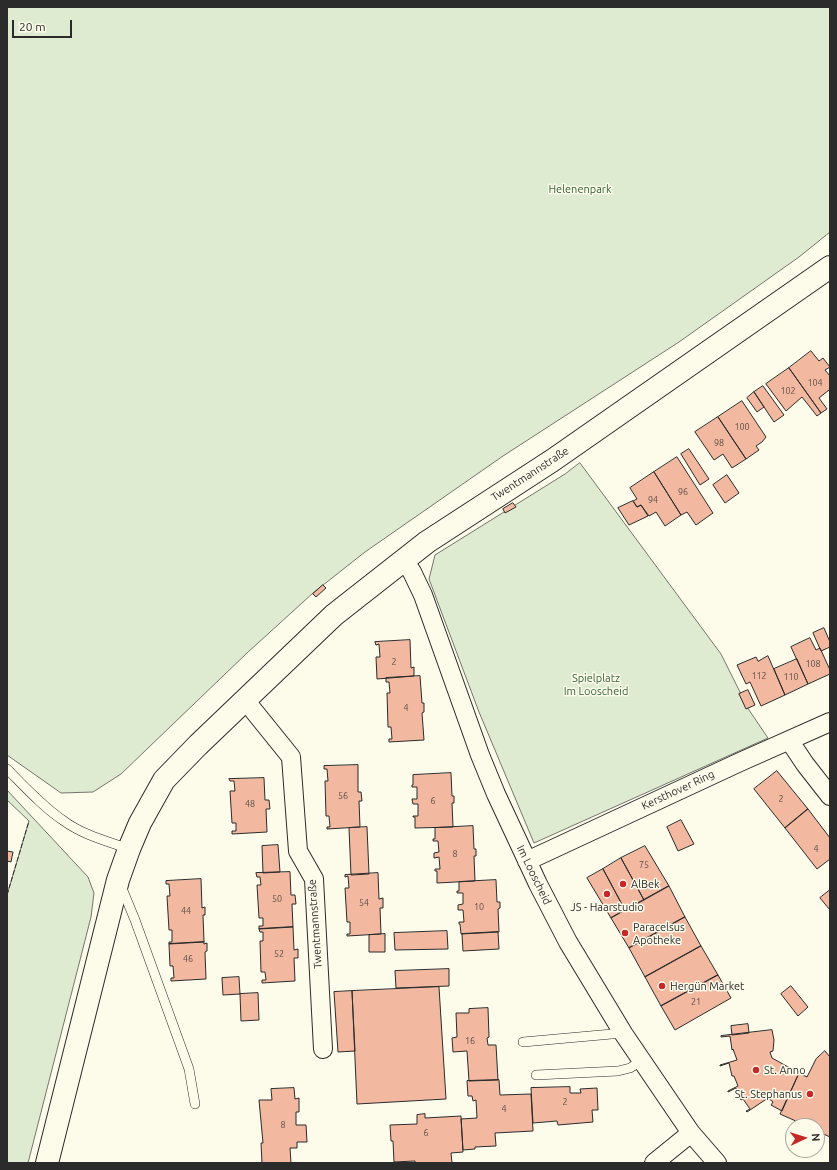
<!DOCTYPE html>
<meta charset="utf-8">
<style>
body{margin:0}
#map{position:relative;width:837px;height:1170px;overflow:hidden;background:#fdfbea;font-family:Ubuntu,sans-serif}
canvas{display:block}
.frame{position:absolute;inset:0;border:8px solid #2b2b2b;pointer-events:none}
.north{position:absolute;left:785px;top:1118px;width:40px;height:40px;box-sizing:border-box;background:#fdfbea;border:1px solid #a9a89e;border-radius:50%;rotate:86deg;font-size:11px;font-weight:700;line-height:16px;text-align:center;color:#2b2b2b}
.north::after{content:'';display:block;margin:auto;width:14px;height:18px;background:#c62828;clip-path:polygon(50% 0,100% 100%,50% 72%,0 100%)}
.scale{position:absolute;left:12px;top:20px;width:60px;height:18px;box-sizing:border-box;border:2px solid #2b2b2b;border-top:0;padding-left:5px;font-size:12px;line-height:14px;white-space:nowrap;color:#2b2b2b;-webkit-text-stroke:3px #fdfbea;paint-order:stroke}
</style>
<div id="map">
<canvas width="837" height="1170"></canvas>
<div class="frame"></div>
<div class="north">N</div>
<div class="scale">20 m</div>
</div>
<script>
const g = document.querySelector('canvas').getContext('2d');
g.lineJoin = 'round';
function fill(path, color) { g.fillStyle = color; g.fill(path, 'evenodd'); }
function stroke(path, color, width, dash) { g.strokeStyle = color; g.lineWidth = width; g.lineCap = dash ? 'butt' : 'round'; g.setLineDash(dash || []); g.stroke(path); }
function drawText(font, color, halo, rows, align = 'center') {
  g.font = font + ' Ubuntu,sans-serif'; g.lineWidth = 3; g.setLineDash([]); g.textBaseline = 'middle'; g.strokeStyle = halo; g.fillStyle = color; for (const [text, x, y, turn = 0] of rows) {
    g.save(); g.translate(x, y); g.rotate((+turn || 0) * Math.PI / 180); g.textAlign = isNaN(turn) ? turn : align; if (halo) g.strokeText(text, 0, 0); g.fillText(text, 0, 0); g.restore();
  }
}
const green = new Path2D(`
 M7 7H830V232L799 257 679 342 503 456 365 552 313 593 247 653 121 774 93 792 61 793 7 755Z
 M580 463 721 654 749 710 768 738 534 843 479 712 429 579 435 555 565 474Z
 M7 790 88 877 94 893 91 917 28 1163H7V895L29 821 7 800Z`);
fill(green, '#deebd1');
stroke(green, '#74746e', 1);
const building = new Path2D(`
 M811 351 819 361 823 358 830 367 825 370 830 376V392L829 390 819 398 827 409 821 413 789 368Z
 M789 368 821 413 817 416 802 397 786 411 766 384Z
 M763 386 784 415 774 422 754 392Z
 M754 392 764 407 757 412 747 398Z
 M742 401 766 437 762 442 756 446 759 450 746 459 718 417Z
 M718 417 746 459 732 468 723 454 714 460 695 432Z
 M689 449 709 479 700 485 681 454Z
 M677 457 713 513 696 525 687 512 681 515 654 472Z
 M654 472 681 515 665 526 656 512 649 516 641 505 637 507 633 501 637 499 630 488Z
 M727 475 739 493 725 503 713 485Z
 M633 501 637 507 641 505 648 516 629 525 618 508Z
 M513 503 516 507 505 513 503 509Z
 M323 585 326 588 316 597 313 594Z
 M824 628 830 642V647L821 651 813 633Z
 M810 638 816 650 820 648 830 670V674L808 684 791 647Z
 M410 640 411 668 414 667V676L377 679 376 657H380L379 644 376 645 375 642Z
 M768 656 785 695 761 706 750 682 746 684 737 665 756 657 758 661Z
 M797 659 808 684 785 695 774 669Z
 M420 676 422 703H424V712L422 713 424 740 389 742V739H392L391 727H388L387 693H390L389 682H386V678Z
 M748 690 755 705 746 709 739 694Z
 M358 765V792H361L362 801H359L360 827 327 829V827H330L329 816H326L325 781H328L327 769H324V766Z
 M777 771 808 809 785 828 754 789Z
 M451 773 452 796H454V803H452L453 827 415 828V817H413V816H418V804H413L412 799H417V787H412V785H413V775Z
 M264 778 265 800H269L270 809H266L267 832 232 834V831H236V823H232L230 791H235L234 781H230L229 779Z
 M808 809 830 838V859L817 869 785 828Z
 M681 820 694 844 678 851 667 827Z
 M473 826 474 849H476V856H474L475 881 437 883V871H435V869H440L439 857 434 858V853L439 852 438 841H433V839H435V828Z
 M367 827 369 874 351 875 349 828Z
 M278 845 280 872 263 873 262 846Z
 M645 846 669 886 644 900 621 858Z
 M7 851 13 852 11 862 7 861Z
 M621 858 644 900 625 910 603 869Z
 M603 869 625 910 611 918 587 878Z
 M290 872 291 895H295L296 904H292L293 927 259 929V926H263V918H259L257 885H261L260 877H257L256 873Z
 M378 873 379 899 383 898V908H380L381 934 347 936V934H350V922H347L345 888H349L348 876 345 877V875Z
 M201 879 202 908 205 907V915H203L204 942 169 944V942H172V930H169L167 896H170L169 884H166V881Z
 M496 880 497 902H500V908L498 909 499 932 461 934 460 924H459V922H464L463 910H458V905L463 904V893H457V891H459V882Z
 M669 886 685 917 629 948 611 918Z
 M830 890V910L820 898Z
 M685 917 701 946 645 977 629 948Z
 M293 927 294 950 298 949V958H294L295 981 262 983V980H266L265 972H261L260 941H263V932H260L259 929Z
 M447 931 448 949 395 950 394 933Z
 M498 932 499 949 463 951 462 934Z
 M385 934V952H369V935Z
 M204 942V944L207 943V951L205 952 206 979 171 981V978H174L173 966H170L169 944Z
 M701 946 718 975 661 1006 645 977Z
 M449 969V986L396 988 395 971Z
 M718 975 731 998 675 1030 661 1006Z
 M239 977 240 994 223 995 222 978Z
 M791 986 808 1007 798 1016 781 994Z
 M439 987 446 1099 357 1104 352 991Z
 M352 991 355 1051 338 1052 334 992Z
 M258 993 259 1020 241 1021 240 994Z
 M488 1008 489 1037 487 1038 488 1045H496L498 1080 469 1081 467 1051 453 1052 452 1038 457 1037 456 1013H469V1009Z
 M748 1024 749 1033 732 1035 731 1026Z
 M772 1030 774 1040 773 1051 770 1052 772 1058 799 1073 782 1111 771 1105 773 1102 768 1098 747 1112 746 1111 750 1109 743 1099 741 1100 736 1088 728 1092V1091L738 1086 734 1076H732L729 1063 720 1066V1065L737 1060 733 1049 732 1050 730 1036 721 1037V1036Z
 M825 1051 830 1057V1137L817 1131V1126H807L780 1114 799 1073 807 1077 816 1059Z
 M499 1080 500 1095 531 1094 533 1131 495 1133 496 1146 475 1147V1149L463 1150 461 1119 477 1118 476 1100 473 1101 472 1096H468L467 1081Z
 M570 1087V1093H581L580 1089 597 1088 598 1110H592L593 1122 558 1125 557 1121 533 1123 531 1088Z
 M294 1088 295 1099 299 1098V1112H296V1125H306L307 1142H297V1148H290L291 1163H262L261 1143H263L259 1100H272L271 1089Z
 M425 1114V1118L461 1116 463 1152 451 1153 452 1163H415V1161L394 1162 393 1141H391L390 1125 417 1124V1115Z`);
fill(building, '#f2b8a0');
stroke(building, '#2b2b2b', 1);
const lane = new Path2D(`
 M7 769C25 787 43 807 64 821 83 835 107 841 129 849
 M121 886 135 920 189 1069 195 1104
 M523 1042 623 1033
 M536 1075 618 1071 630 1068 641 1061`);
const street = new Path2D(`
 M404 560 412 572 423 595 480 755 496 794 538 884 568 942 623 1033 691 1133 717 1163
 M245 700 291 757 298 851 314 879 323 1049
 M789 740 805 764 830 796
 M527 861 740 762 830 722
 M654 1163 691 1133`);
const secondary = new Path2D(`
 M47 1163 118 880 129 849 140 823 164 780 198 745 334 615 427 542 553 460 830 267`);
stroke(lane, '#2b2b2b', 10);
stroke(street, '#2b2b2b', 20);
stroke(secondary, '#2b2b2b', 24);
stroke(lane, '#fdfbea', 9);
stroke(street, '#fdfbea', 18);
stroke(secondary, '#fdfbea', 22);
stroke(new Path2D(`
 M7 895 29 821`), '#2b2b2b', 1, [5, 2]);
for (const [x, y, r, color] of [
 [623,884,4,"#c62828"],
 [607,894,4,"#c62828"],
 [625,933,4,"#c62828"],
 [662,986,4,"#c62828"],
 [756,1070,4,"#c62828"],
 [810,1094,4,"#c62828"]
]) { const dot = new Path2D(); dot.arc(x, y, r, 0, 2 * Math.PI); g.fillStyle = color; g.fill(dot); stroke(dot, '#fdfbea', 1.5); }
drawText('9px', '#5d4e48', null, [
 ["104",815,383],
 ["102",788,391],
 ["100",742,427],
 ["98",719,443],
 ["96",683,492],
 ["94",653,500],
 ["2",394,662],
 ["108",813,664],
 ["112",759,676],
 ["110",791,677],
 ["4",406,708],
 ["56",343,796],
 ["2",781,799],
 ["6",433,801],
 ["48",250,804],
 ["4",816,849],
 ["8",455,854],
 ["75",644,865],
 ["50",277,899],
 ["54",364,903],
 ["10",479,907],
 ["44",186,911],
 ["52",279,954],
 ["46",188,959],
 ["21",696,1002],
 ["16",470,1041],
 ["2",565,1102],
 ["4",504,1109],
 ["8",283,1125],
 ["6",426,1133]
]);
drawText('11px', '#34623c', '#fdfbea', [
 ["Helenenpark",580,189],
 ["Spielplatz",596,678],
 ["Im Looscheid",596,691]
]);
drawText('11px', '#2b2b2b', '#fdfbea', [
 ["Twentmannstraße",530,474,-33],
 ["Kersthover Ring",678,790,-25],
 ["Im Looscheid",534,875,64],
 ["Twentmannstraße",315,924,-94]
]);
drawText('11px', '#2b2b2b', '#fdfbea', [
 ["AlBek",631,884],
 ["JS - Haarstudio",607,907,"center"],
 ["Paracelsus",633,927],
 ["Apotheke",633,940],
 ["Hergün Market",670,986],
 ["St. Anno",764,1070],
 ["St. Stephanus",802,1094,"right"]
], 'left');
</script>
